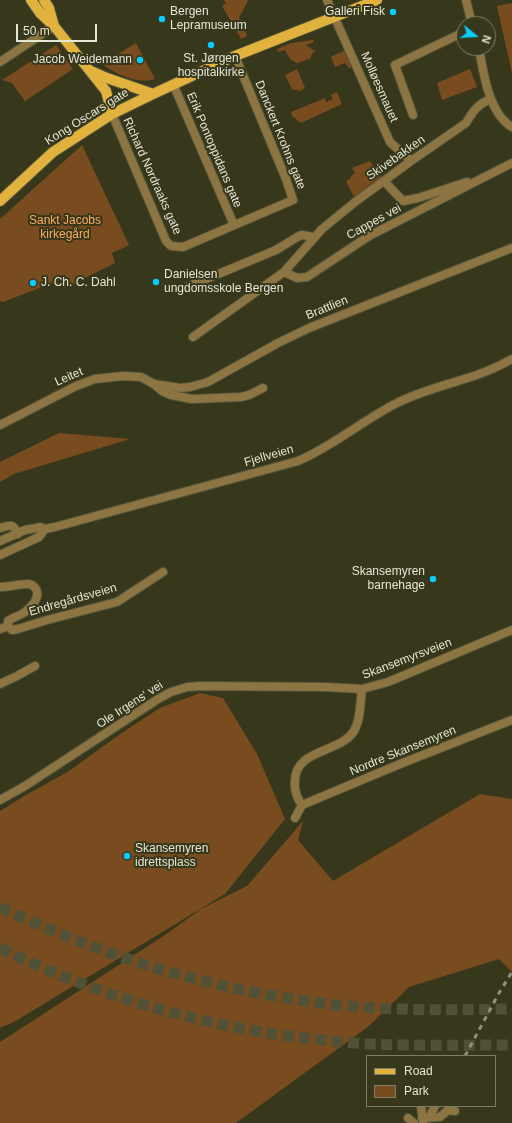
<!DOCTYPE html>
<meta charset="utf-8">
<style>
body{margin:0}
#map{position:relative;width:512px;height:1123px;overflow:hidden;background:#37371b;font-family:Arial,sans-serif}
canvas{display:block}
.legend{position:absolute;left:366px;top:1055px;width:130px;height:52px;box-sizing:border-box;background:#37371b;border:1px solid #7d7d65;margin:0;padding:5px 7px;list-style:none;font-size:12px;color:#e5e5d4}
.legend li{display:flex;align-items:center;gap:8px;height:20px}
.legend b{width:20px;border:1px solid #7d7d65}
.north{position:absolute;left:456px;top:16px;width:40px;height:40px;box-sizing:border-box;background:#37371b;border:1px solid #7d7d65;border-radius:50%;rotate:108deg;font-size:11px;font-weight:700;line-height:16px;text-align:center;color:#e5e5d4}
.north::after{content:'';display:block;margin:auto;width:14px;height:18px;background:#09cbfa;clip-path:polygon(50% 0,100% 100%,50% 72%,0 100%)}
.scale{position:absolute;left:16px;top:24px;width:81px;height:18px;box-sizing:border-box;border:2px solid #e5e5d4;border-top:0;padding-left:5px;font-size:12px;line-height:14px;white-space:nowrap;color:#e5e5d4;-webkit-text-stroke:3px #37371b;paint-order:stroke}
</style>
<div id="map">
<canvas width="512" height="1123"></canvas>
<ul class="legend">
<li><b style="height:5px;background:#e2b23e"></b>Road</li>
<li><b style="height:11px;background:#794c1f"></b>Park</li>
</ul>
<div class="north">N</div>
<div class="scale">50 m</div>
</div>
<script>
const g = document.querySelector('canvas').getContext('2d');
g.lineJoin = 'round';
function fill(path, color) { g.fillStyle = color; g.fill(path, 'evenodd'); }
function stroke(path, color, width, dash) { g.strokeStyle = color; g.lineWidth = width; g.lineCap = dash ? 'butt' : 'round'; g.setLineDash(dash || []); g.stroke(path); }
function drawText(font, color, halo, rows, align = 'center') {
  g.font = font + ' Arial,sans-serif'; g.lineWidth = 4; g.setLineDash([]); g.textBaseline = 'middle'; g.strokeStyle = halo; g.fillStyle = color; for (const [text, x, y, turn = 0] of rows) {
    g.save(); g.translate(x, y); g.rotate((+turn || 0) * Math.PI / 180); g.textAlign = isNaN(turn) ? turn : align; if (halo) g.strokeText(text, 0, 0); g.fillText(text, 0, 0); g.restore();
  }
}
fill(new Path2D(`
 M224 0H248L242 13 239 16 247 36 241 39 222 6 226 3Z
 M512 3V73L497 6Z
 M313 40 314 42 306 45 316 52H313L310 59 297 63 290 59 285 50 278 52 277 49 291 43Z
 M136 43 155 79C139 85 115 74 102 64Z
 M56 45 73 69 25 101 12 83 2 80Z
 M346 50 353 67 349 68 345 63 335 67 331 57Z
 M297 69 305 88 300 91 292 89 285 75Z
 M470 69 477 87 442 100 437 83Z
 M337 92 342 104 301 123 292 116 291 112 325 98 326 102 333 99 331 95Z
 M82 145 129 245 112 253 115 263 73 284 65 278 3 302 0 301V219Z
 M370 161 381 177 354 197 346 181 351 178V176L355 173 352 168Z
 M59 433 130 439 14 474 0 482V462Z
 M200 693 223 698 257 754 285 819 225 894 14 1022 0 1028V811L26 795 69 771 123 732 160 708Z
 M480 794 512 799V972L499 959 409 987 369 1026 236 1123H0V1042L165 935 201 909 247 886 303 821 298 840 333 881Z`), '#794c1f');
stroke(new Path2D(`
 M0 907C106 958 219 992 336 1005 395 1011 453 1010 512 1009
 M0 948C114 1005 243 1037 370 1044 417 1046 465 1045 512 1045`), '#515137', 11, [11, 5.5]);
const pedestrian = new Path2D(`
 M327 0 334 16
 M421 1106 423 1122
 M408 1118 414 1123
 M422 1118 440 1117 448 1110 455 1111
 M429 1118 435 1106`);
const minor = new Path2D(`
 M466 0 472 24
 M334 16 390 142 411 161
 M479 48C483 72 489 114 512 127
 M0 62 54 26
 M173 84 234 225
 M112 114 166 241 171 246 183 247 293 200 286 179 235 56
 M413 115 395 65 464 32
 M384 181 403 201 418 198 467 182
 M284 272 297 278 307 277 369 236 512 163
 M187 287 276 250 299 236 302 235 313 237
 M193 337 284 272 322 229 355 202 411 161 466 123C473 111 478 104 491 99
 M154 384 180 388 190 387 208 382 278 343 309 328 512 248
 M0 425 76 386 95 379 123 376 141 377 154 384 162 391 171 395 192 399 241 397 249 395 263 388
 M0 528C10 525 13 523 18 534
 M0 541 25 530 36 528 40 527 45 529 55 527 298 461C333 446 362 421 395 404 416 393 439 387 461 380 479 375 496 368 512 359
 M0 555 39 537 45 529
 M0 587C9 587 19 584 28 584 32 584 34 586 36 589 41 598 31 607 25 612 20 616 13 617 8 621V626
 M8 626 12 630 18 629 47 620 117 602 163 572
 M0 629 8 626
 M0 684 17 676 35 666
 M302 805 400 764 512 720
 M302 805C296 797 294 790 295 780 296 749 340 753 354 731 361 719 360 702 362 689
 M295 818 302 805`);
const tertiary = new Path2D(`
 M0 800 25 786 158 699 171 692 187 687 202 686 326 687 362 689 388 682 512 630`);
const primary = new Path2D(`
 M31 0 40 13 54 26 106 91 112 114
 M44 0 49 8 54 26
 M91 71 107 78 153 94
 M0 201 53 152 112 114 153 94 235 56 377 0`);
stroke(pedestrian, '#535339', 10);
stroke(minor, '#535339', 10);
stroke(tertiary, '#535339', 10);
stroke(primary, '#535339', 12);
stroke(pedestrian, '#8c7543', 8);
stroke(minor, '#8c7543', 8);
stroke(tertiary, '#8c7543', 8);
stroke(primary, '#e2b23e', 10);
stroke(new Path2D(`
 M465 1056 499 993 512 972`), '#91917a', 3, [5, 5]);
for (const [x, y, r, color] of [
 [393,12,4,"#09cbfa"],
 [162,19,4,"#09cbfa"],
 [211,45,4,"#09cbfa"],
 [140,60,4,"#09cbfa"],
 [156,282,4,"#09cbfa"],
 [33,283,4,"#09cbfa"],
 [433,579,4,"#09cbfa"],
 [127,856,4,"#09cbfa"]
]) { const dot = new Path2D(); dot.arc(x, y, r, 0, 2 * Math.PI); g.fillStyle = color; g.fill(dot); stroke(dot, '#37371b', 1.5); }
drawText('12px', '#e5e5d4', '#37371b', [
 ["Bergen",170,12],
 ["Lepramuseum",170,26],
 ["Galleri Fisk",385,12,"right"],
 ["St. Jørgen",211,59,"center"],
 ["hospitalkirke",211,73,"center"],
 ["Jacob Weidemann",132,60,"right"],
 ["Danielsen",164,275],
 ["ungdomsskole Bergen",164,289],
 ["J. Ch. C. Dahl",41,283],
 ["Skansemyren",425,572,"right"],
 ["barnehage",425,586,"right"],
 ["Skansemyren",135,849],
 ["idrettsplass",135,863]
], 'left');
drawText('12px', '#e5e5d4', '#37371b', [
 ["Molløesmauet",379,87,66],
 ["Kong Oscars gate",87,117,-32],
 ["Danckert Krohns gate",280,135,68],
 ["Erik Pontoppidans gate",214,150,67],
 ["Skivebakken",396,158,-35],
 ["Richard Nordraaks gate",152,176,66],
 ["Cappes vei",374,222,-29],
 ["Brattlien",327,308,-22],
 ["Leitet",69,377,-24],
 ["Fjellveien",269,456,-16],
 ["Endregårdsveien",73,600,-16],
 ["Skansemyrsveien",407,659,-21],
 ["Ole Irgens' vei",130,705,-33],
 ["Nordre Skansemyren",403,751,-22]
]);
drawText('12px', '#ffac5f', '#37371b', [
 ["Sankt Jacobs",65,221],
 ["kirkegård",65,235]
]);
</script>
